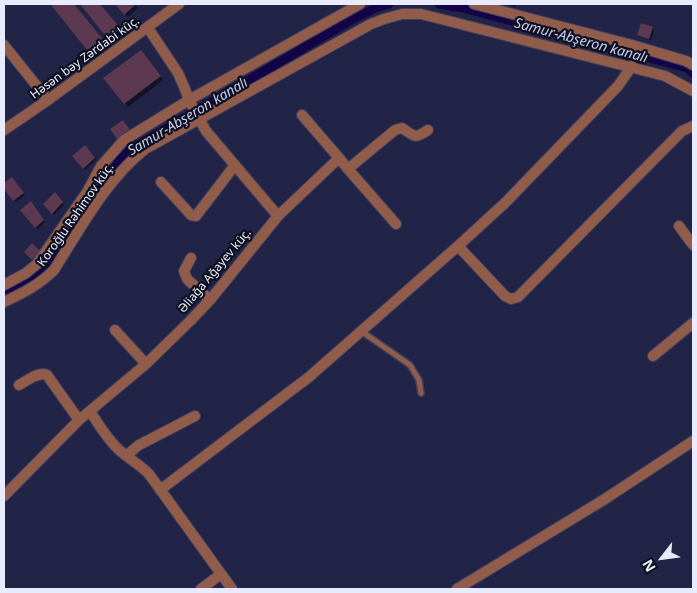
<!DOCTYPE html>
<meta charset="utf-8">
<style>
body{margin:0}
#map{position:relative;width:697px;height:593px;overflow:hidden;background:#222447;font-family:"Noto Sans",sans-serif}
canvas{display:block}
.frame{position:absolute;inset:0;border:5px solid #e9ecfe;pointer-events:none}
.north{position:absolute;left:637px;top:533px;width:50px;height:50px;-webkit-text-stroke:4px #0e0f1f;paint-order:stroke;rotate:240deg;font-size:14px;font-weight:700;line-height:20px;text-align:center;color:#e9ecfe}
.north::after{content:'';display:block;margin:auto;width:18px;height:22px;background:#e9ecfe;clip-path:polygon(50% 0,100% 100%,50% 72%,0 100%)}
</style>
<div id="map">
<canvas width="697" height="593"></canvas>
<div class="frame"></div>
<div class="north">N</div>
</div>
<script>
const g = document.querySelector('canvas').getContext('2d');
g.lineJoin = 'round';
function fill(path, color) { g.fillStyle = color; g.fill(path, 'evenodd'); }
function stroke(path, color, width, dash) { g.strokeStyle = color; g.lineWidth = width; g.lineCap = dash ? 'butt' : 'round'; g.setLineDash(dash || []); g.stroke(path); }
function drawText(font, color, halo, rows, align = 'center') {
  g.font = font + ' "Noto Sans",sans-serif'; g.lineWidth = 4.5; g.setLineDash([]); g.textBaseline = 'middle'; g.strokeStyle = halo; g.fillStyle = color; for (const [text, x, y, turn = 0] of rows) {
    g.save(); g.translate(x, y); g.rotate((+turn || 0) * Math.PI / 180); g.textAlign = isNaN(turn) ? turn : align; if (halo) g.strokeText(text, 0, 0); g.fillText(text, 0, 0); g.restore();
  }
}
fill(new Path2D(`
 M54 4H73L109 48 96 58 53 5Z
 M81 4H99L123 33 112 41Z
 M116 4H134L138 8 128 17Z
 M505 4H516L515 7Z
 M652 28 654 30 651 40 639 35Z
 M144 55 163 80 128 107 105 78Z
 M85 146 96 160 85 170 74 156Z
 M12 178 25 195 16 202 4 187V184Z
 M55 194 64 205 54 215 45 204Z
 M33 205 45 222 38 229 22 210Z`), '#0007');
stroke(new Path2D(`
 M439 4 463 8 687 68 693 73
 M4 294C22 285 36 278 50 263L119 161 130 150 351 20 378 7 389 4`), '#120446', 9);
fill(new Path2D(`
 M52 4H74L106 43 91 55 51 5Z
 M80 4H100L121 29 108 39Z
 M115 4H136L124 15Z
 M641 23 653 27 649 39 637 35Z
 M141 50 161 76 124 104 103 78Z
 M123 120 130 130 118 140 110 129Z
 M85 145 95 158 83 169 72 156Z
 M12 177 24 193 13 201 4 189V183Z
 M55 192 63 202 52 214 43 204Z
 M31 201 44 220 35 228 20 210Z
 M32 243 40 251 32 260 24 252Z`), '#5c3851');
const service = new Path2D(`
 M361 331 410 365 419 380 421 393`);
const minor = new Path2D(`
 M474 4 632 45 686 61 693 65
 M148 28 178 73 185 89 189 100 206 131 278 216
 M4 45 48 100
 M302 115 339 158
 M4 130 48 100 179 4
 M348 169 396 224
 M161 182 191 215 196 216 235 165
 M679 226 693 245
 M458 246 505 296 511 299 518 297 682 131 693 126
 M191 258 184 271 187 279 210 300
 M4 285 26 273 37 264 87 192 101 166 124 140 189 100 360 4
 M4 302C23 293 39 285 54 270 81 228 106 180 145 149L371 24 384 19 402 14H421L665 76 693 91
 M115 330 146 364
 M653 356 693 323
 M19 385C27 381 38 371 47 375L79 420
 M90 411C98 424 107 438 118 449 128 458 139 464 149 474L232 589
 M127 455 139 445 195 416
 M160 490 309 377 458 246 505 203 618 86 632 66
 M4 496 79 420 146 364 190 321 210 300 278 216 339 158 348 169 395 130 402 128C416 137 414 139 428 130
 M201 589 221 574
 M457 589 605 499 693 441`);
stroke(service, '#3e4061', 8);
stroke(minor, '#3e4061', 12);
stroke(service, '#925c4a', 5);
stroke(minor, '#925c4a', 10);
drawText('12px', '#e9ecfe', '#0e0f1f', [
 ["Həsən bəy Zərdabi küç.",85,58,-36],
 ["Koroğlu Rəhimov küç.",76,215,-55],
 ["Əliağa Ağayev küç.",215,271,-50]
]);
drawText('italic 14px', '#c5caf2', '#0e0f1f', [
 ["Samur-Abşeron kanalı",581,41,15],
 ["Samur-Abşeron kanalı",188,117,-31]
]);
</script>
